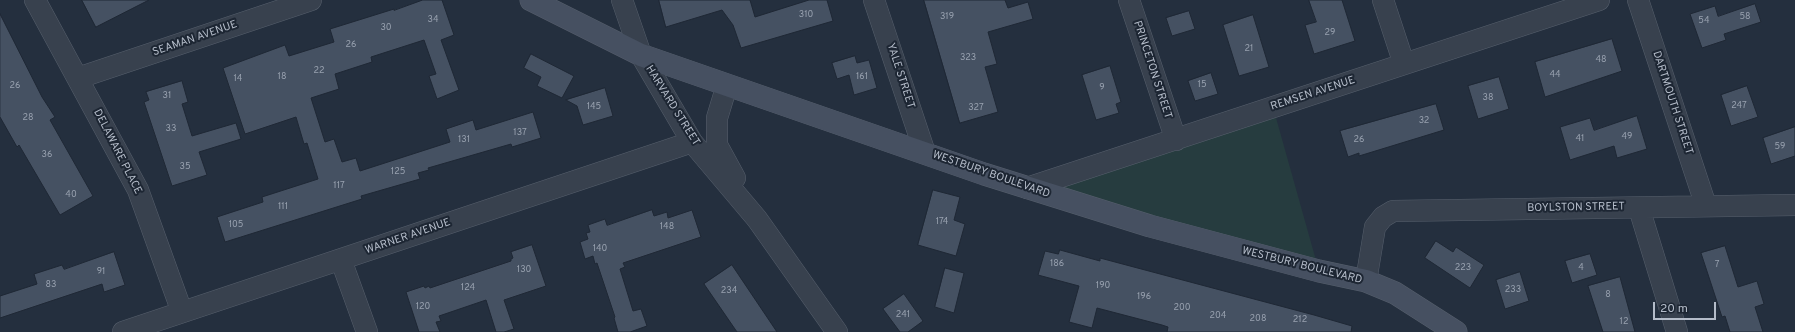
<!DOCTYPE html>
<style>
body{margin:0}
#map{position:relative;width:1795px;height:332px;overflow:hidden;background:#242f3e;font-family:Overpass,sans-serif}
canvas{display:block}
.scale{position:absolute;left:1653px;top:302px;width:63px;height:18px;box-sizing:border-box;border:2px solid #b4bcc9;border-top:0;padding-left:5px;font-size:12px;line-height:14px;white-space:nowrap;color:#b4bcc9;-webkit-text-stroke:3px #1d2633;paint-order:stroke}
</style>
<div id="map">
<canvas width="1795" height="332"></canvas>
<div class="scale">20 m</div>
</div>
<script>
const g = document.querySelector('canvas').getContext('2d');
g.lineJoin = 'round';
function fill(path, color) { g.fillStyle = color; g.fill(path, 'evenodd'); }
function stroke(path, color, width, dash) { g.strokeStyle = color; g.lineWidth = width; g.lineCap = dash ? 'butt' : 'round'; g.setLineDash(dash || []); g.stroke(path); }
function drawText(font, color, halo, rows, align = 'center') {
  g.font = font + ' Overpass,sans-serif'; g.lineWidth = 4; g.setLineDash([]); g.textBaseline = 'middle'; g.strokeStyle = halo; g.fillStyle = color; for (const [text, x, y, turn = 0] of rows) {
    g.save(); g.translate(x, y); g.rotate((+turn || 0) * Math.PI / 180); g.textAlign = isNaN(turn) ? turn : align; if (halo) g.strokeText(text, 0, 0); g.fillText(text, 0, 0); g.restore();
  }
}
fill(new Path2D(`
 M1273 107 1319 271 1027 188Z`), '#263c3f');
const building = new Path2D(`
 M82 0H149L96 27Z
 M423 0H442L454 35 441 40 459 90 437 99 429 76 436 74 424 40 371 57 372 62 335 74 339 89 311 98 325 142 334 139 342 162 356 158 360 171 450 142 446 129 473 120 476 130 533 112 541 138 512 147 511 144 428 168 429 170 418 173 420 179 361 196 362 199 225 242 217 217 263 202 262 197 318 179 307 143 304 144 296 117 245 134 223 68 285 45 289 56 334 42 330 29 394 9V10Z
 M659 0H750L755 17 809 0H827L833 21 741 48 733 25 722 10 666 27Z
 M924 0H1005L1008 8 1028 2 1033 19 988 32 997 64 985 67 998 112 960 123Z
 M1309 0H1342L1355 41 1314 54 1305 25 1316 22Z
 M1755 4 1761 22 1724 34 1726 40 1702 48 1690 14 1715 6 1718 16Z
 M1189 11 1195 29 1172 36 1166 18Z
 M0 14 42 97 55 117 50 120 93 196 60 215 19 145 17 147 0 117Z
 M1253 15 1269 67 1239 76 1223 25Z
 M1612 39 1622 71 1545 97 1535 62Z
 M531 54 574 76 562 98 537 86 541 77 524 68Z
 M855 56 857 63 869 60 877 88 854 95 849 75 837 79 832 63Z
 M1110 66 1121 102 1116 104 1119 113 1096 120 1082 75Z
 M1211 73 1218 94 1195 101 1188 81Z
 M1499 77 1509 109 1478 119 1468 86Z
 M182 81 188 102 182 104 192 136 236 123 241 139 199 152 207 175 172 186 144 102 149 100 146 92Z
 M1747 86 1758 117 1731 126 1721 95Z
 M605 88 613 116 583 125 577 106 566 100Z
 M1436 104 1444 130 1359 156V153L1348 157 1340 131Z
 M1637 116 1647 149 1617 158 1614 146 1570 160 1560 127 1590 118 1594 130Z
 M1795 127V156L1771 164 1763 138Z
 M933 190 960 197 954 220 965 224 956 256 918 245Z
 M652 210 654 216 667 212 668 218 692 210 701 237 623 263 625 267 620 269 633 311 641 309 647 326 630 332H618L614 318 615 317 597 263 595 264 593 256 585 259 580 242 588 239 586 233 590 232 588 225 605 219 607 225Z
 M1436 241 1453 252 1456 247 1484 265 1470 288 1425 258Z
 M532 245 546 286 504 300 514 329 504 332H496L486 300 439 316 441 321 436 322 440 332H419L406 292 424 286 425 288 429 286 430 288 511 261V259L513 258 511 252Z
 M1725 246 1738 287 1757 281 1764 304 1755 307 1763 332H1730L1725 316 1722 317 1701 253Z
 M1060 250 1100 261V258L1314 315 1352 326 1351 332H1167L1168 327 1162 325 1097 308 1092 328 1069 322 1079 286 1038 275 1045 251 1058 254Z
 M114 252 125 285 104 292 102 284 0 318V296L37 284 34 274 62 265 64 269Z
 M1590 254 1597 275 1572 283 1565 261Z
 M732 265 777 332H737L704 284Z
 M945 268 964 273 954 313 935 307Z
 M1520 272 1529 301 1505 309 1496 280Z
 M1620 277 1635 332H1603L1588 286Z
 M904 294 923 321 908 332H900L883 309Z`);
fill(building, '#455162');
stroke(building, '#1f2835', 1);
const street = new Path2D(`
 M35 0 138 190 182 312
 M622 0 641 55 692 142 757 219 837 332
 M874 0 925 153
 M1129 0 1176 140
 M1383 0 1404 64
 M1638 0 1706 206
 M78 78 311 0
 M727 85 717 118V145L735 178
 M1027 188 1599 0
 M1639 208 1677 332
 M341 260 367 332
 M1366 281 1375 227 1383 217 1393 211 1795 205
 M123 332 692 142`);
const secondary = new Path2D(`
 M531 0 641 55 984 174 1150 226 1319 271 1366 281 1395 293 1456 332`);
stroke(street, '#565f6c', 22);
stroke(secondary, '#565f6c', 23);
stroke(street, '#38414e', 21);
stroke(secondary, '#465061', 22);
drawText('9px', '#98a1af', null, [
 ["310",806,15],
 ["319",947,17],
 ["58",1745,17],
 ["34",433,20],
 ["54",1704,21],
 ["30",386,28],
 ["29",1330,33],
 ["26",351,45],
 ["21",1249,49],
 ["323",968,58],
 ["48",1601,60],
 ["22",319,71],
 ["44",1555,75],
 ["18",282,77],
 ["161",862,77],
 ["14",238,79],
 ["15",1202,85],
 ["26",15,86],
 ["9",1102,88],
 ["31",167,96],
 ["38",1488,98],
 ["247",1739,106],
 ["145",594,107],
 ["327",976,108],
 ["28",28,118],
 ["32",1424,121],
 ["33",171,129],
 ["137",520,133],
 ["49",1627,137],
 ["41",1580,139],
 ["131",464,140],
 ["26",1359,140],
 ["59",1780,147],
 ["36",47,155],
 ["35",185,167],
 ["125",398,172],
 ["117",339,186],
 ["40",71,195],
 ["111",283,207],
 ["174",942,222],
 ["105",236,225],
 ["148",667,227],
 ["140",600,249],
 ["186",1057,264],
 ["7",1717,265],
 ["223",1463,268],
 ["4",1581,268],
 ["130",524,270],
 ["91",101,272],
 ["83",51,285],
 ["190",1103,286],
 ["124",468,288],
 ["233",1513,290],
 ["234",729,291],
 ["8",1608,295],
 ["196",1144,297],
 ["120",423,307],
 ["200",1182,308],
 ["241",903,315],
 ["204",1218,316],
 ["208",1258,319],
 ["212",1300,320],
 ["12",1624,322]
]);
drawText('11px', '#b4bcc9', '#1d2633', [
 ["SEAMAN AVENUE",195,39,-19],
 ["PRINCETON STREET",1152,70,72],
 ["YALE STREET",900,76,72],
 ["REMSEN AVENUE",1313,94,-18],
 ["DARTMOUTH STREET",1672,103,72],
 ["HARVARD STREET",672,106,58],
 ["DELAWARE PLACE",117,152,63],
 ["WESTBURY BOULEVARD",991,175,19],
 ["BOYLSTON STREET",1576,208,-1],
 ["WARNER AVENUE",408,237,-19],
 ["WESTBURY BOULEVARD",1302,266,14]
]);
</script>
